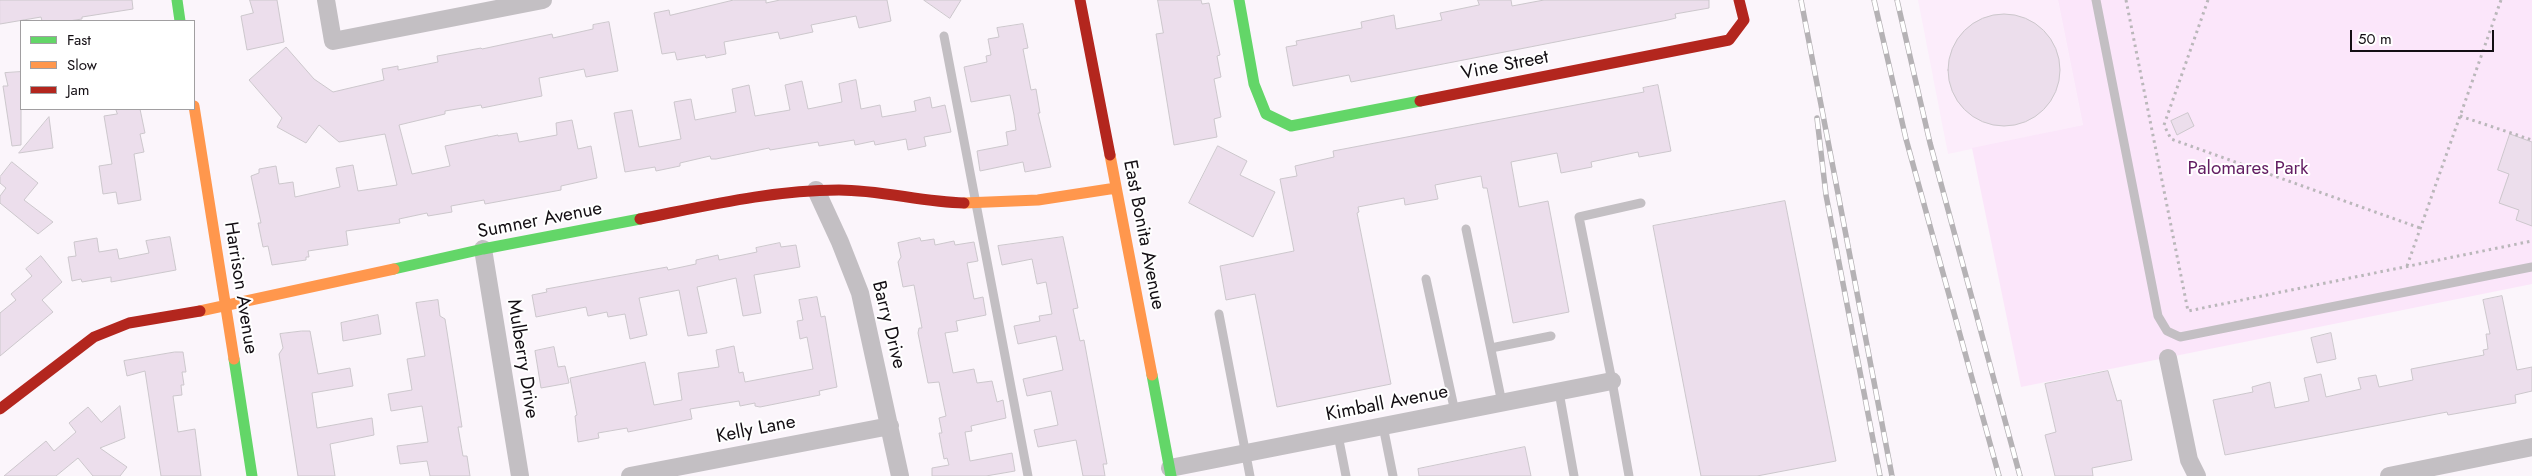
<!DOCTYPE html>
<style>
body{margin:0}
#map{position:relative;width:2532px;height:476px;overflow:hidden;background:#fbf5fb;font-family:Jost,sans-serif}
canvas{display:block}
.legend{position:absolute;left:20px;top:20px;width:175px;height:90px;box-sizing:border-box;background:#fff;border:1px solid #a19fa1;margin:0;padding:6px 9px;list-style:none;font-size:15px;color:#130e13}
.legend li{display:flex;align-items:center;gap:10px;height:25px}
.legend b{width:25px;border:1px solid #a19fa1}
.scale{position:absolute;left:2350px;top:30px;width:144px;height:22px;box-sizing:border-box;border:2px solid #130e13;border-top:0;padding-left:6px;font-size:15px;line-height:18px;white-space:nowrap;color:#130e13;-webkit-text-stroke:4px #fff;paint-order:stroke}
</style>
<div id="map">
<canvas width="2532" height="476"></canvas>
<ul class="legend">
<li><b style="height:6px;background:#63d668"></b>Fast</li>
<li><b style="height:6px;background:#ff974d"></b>Slow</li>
<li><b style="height:6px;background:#b3261e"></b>Jam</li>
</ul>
<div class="scale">50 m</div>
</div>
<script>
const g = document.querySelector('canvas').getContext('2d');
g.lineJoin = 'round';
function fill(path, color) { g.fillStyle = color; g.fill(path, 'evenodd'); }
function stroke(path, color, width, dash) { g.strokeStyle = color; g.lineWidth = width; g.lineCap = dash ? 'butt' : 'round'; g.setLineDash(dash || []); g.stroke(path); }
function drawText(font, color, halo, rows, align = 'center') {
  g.font = font + ' Jost,sans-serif'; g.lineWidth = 4; g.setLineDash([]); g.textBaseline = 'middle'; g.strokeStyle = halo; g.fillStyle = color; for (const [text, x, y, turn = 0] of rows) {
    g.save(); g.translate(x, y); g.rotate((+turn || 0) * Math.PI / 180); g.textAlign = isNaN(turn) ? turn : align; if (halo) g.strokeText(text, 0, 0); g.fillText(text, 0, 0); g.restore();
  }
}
fill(new Path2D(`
 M1918 0H2058L2083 125 1948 154Z`), '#fcedfb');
fill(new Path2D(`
 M2058 0H2532V284L2021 387 1972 148 2083 125Z`), '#fbe6fa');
const building = new Path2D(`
 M0 0H132L133 9 82 17V19L69 21H42L41 17 0 24Z
 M250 0H277L284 42 247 50 241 16 253 13Z
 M734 0H766V3L780 0H887L891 21 859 28 856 16 811 25 813 32 780 39 778 32 724 42 726 54 706 58 705 55 677 60 675 52 662 54 654 13 669 10 670 15Z
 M924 0H961L950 18Z
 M1158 0H1201L1202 4 1209 3 1220 55 1217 56 1221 77 1214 79 1221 117 1214 119 1217 137 1174 145 1156 34 1163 33Z
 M1478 0H1511L1512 6 1544 0H1709V8L1675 14 1676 18 1668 20 1351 82 1349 75 1293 86 1286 47 1297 45 1296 41 1362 28 1361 22 1394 15 1396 29 1442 20 1440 13 1479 5Z
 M1948 70a56 56 0 1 1 112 0a56 56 0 1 1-112 0Z
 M609 22 618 71 586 77 584 69 539 78 542 96 482 108 481 105 445 111V114L399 125 412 174 450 166 445 146 498 135V136L517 133 519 142 557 135 556 123 572 120 578 149 591 146 597 178 561 186V190L485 204 484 200 451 206 452 212 428 216 427 213 399 219 400 223 346 231 348 245 308 251 309 257H306V260L272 265 268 246 263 247 258 223H261L251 176 259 173V169L276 166 279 184 293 182 295 197 340 187 336 168 353 165 358 191 397 185 385 134 339 142 319 125 306 143 277 127 282 118 249 80 286 47 314 79 333 92 384 80 382 69 398 66V70L438 62 437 56 481 48 482 49 552 34 553 38 593 29V25Z
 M1023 24 1028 48 1023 49 1031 90 1036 89 1040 113H1038L1051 167 1025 172 1023 162 980 171 977 151 1008 145 1006 132 1016 130 1014 115 1010 95 971 102 964 67 987 62 986 56 991 55 988 39 999 37 997 28Z
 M21 72V145L12 146 3 86H8L5 73Z
 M856 80 861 109 880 105 882 117 916 111 914 101 930 97 932 108 945 105 951 132 924 137 926 146 908 150 906 139 875 145 874 141 855 145 854 140 819 146 818 142 770 150 769 148 716 159H711L710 156 680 163V166L656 171 655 167 625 172 614 113 632 110 639 147 681 139 674 102 691 99 695 120 736 112 732 89 749 85 755 116 790 110 785 85 802 81 808 109 842 102 839 84Z
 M1658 85 1671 151 1639 157 1638 152 1591 162 1592 167 1561 173 1557 153 1511 162 1519 207 1548 201 1569 312 1513 323 1487 188H1483L1481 176 1435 185 1438 199 1405 205 1404 198 1358 207 1359 212 1357 213 1391 384 1277 407 1255 294 1226 300 1220 266 1294 251 1280 179 1297 176 1295 166 1334 157 1333 151 1644 92 1643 88Z
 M116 109H140L145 133 140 134 144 152 134 154 141 200 118 204 116 192 103 194 99 166 112 164 104 116 117 114Z
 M2188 113 2194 126 2177 135 2171 121Z
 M49 117 53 148 19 153Z
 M2510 134 2532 142V226L2516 220 2519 210 2499 203 2509 174 2498 170Z
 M1218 146 1247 161 1240 175 1275 192 1253 237 1189 203Z
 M12 162 38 183 24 200 53 222 38 234 0 203V196L6 188 0 183V177Z
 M1785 201 1836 461 1757 476H1701L1653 226Z
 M170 237 176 270 111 282V277L82 282 81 279 72 281 68 257 76 256 74 242 97 238 99 252 117 249 119 259 149 253 146 241Z
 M1063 237 1078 308 1073 309 1080 341 1084 340 1107 464H1103L1105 476H1083L1076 440 1038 447 1034 430 1058 425 1051 391 1027 396 1023 379 1063 370 1056 336 1018 344 1014 326 1040 321 1039 316 1052 314 1046 282 1037 284 1032 259 1002 265 998 246Z
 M920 238 921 241 934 239 935 245 954 241 955 245 974 242 978 261 967 263 974 299 983 297 986 315 956 321 958 331 945 333 953 373 974 369 977 383 992 381 997 402 1003 400 1006 418 971 426 972 431 965 432 970 461 1012 453 1015 471 986 476H932V468L949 465 947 458 944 459 939 433H942L939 418 946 416 939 382 928 383 918 333 919 328H922L914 285 903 287 898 262 901 257 898 243Z
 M780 243 781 247 796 245 800 267 754 275 761 313 743 316 736 278 697 287 707 333 688 336 679 290 639 298 647 335 630 339 625 314 608 317 607 312 588 316 586 307 536 317 532 295 547 292 546 289 667 267 668 270 696 264V260L718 255 719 260 757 252 756 248Z
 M41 256 62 282 42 300 53 312 0 356V313L16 300 11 294 32 276 26 269Z
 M2502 296 2517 370 2532 367V391L2515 395 2516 403 2448 415 2447 412 2225 455 2213 400 2253 392 2252 387 2270 382 2275 408 2309 401 2304 378 2321 374 2326 397 2361 389 2358 378 2376 375 2379 387 2413 380 2411 369 2484 355 2483 350 2488 349 2486 334H2490L2483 300Z
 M817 297 821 317 825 316 837 387 819 391 820 395 760 407 755 406V403L740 406 739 401 690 409 692 419 628 432 627 428 598 433 599 438 578 442 575 416 577 415 570 378 645 362 654 405 682 400 678 373 719 367 716 350 734 346 739 373 743 372 745 382 813 369 807 337 800 339 797 321 803 320 799 300Z
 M438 300 440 316 445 319 462 427H458L463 456H467L470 476H430L427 461 400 464 397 446 428 442 422 406 391 411 388 394 412 390 407 359 425 356 416 303Z
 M378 315 381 334 343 341 341 323Z
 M302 331H310L318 374 350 368 353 386 312 393 317 428 372 418 374 435 330 444 335 476H298L279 354 283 348 280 334Z
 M2331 333 2336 359 2317 363 2311 338Z
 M554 347 558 367 565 366 569 383 541 388 535 351Z
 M175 352H183L186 372H182L184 385H181L182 395 173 396 178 432 195 429 201 476H161L145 371 127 376 124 361Z
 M2108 371 2117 401 2121 400 2132 460 2092 468 2093 476H2055L2045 435 2056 432 2045 384Z
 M120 406 125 438 100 448 127 467 120 476H93L78 458 56 476H4L46 441 54 451 76 432 69 423 88 407 101 422Z
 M1525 447 1531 476H1419L1418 469Z`);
fill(building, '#ecdeec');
stroke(building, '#ccc7cc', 1);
stroke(new Path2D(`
 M2126 0 2188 311 2532 241
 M2208 0 2164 125 2171 139 2420 228
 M2460 116 2532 140
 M2407 266 2501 0`), '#bab7ba', 3, [2.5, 4]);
stroke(new Path2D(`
 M2096 0 2158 316 2167 331 2180 337 2532 267
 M944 36 1028 476
 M1466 229 1502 403
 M1426 279 1455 412
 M1219 314 1250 476
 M1491 348 1551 336
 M1559 392 1574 476
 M1383 426 1393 476
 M1338 435 1346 476
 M1629 476 1612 381 1579 217 1641 203`), '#c3bfc3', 9);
stroke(new Path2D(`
 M326 0 333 41 543 0
 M816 190 840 242 860 293 900 476
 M483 249 520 476
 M2168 358 2189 460 2197 476
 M1170 468 1612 381
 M630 476 890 426
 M2389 476 2532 447`), '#c3bfc3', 18);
stroke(new Path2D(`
 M177 0 180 21
 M1239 0 1254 84 1266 114 1291 126 1420 101
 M394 269 483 249 640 219
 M234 359 252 476
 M1152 375 1171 476`), '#63d668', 11);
stroke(new Path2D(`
 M194 106 234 359
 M1110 155 1152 375
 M964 203 1038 200 1116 188
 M200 311 394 269`), '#ff974d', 11);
stroke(new Path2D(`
 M1080 0 1110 155
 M1420 101 1729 40 1744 20 1739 0
 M640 219C706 206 772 190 839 190 881 190 922 202 964 203
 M0 409 94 337 129 323 200 311`), '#b3261e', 11);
const rail = new Path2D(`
 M1801 0 1892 476
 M1874 0 1906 139 1999 476
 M1897 0 1930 143 2020 476
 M1817 118 1826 195 1880 476`);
stroke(rail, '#b5b2b5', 5.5);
stroke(rail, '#fff', 4, [11]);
drawText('19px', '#130e13', '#fff', [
 ["Vine Street",1505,66,-11],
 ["Sumner Avenue",540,221,-11],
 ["East Bonita Avenue",1143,235,79],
 ["Harrison Avenue",240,288,81],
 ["Barry Drive",888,325,76],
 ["Mulberry Drive",522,359,81],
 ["Kimball Avenue",1387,404,-11],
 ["Kelly Lane",756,430,-11]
]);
drawText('19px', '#631e63', '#fff', [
 ["Palomares Park",2248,169]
]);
</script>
